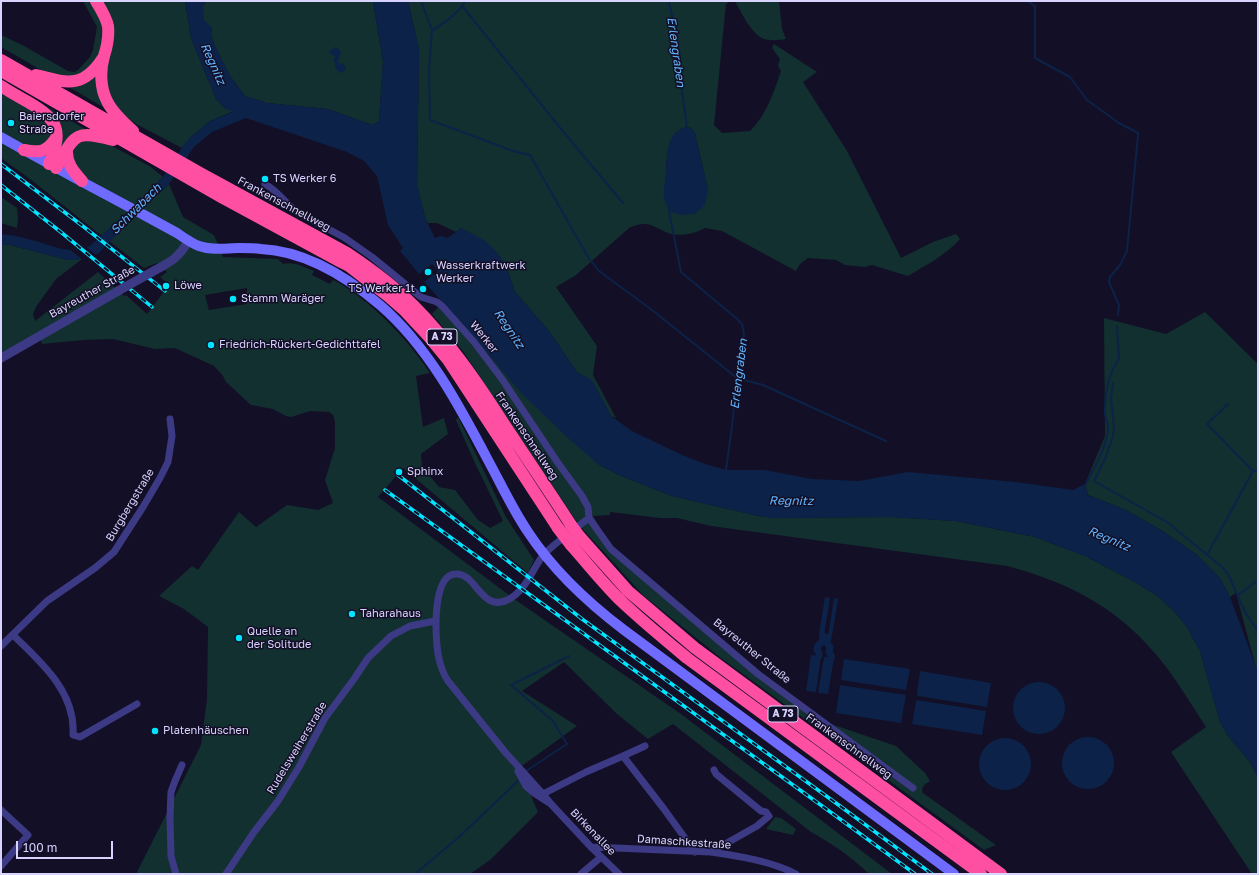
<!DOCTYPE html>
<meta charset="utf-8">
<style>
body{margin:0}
#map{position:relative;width:1259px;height:875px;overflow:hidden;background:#130f26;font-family:"Golos Text",sans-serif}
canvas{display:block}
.frame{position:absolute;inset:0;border:2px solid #d9d4ff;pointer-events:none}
.scale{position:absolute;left:16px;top:841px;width:97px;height:18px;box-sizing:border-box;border:2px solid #d9d4ff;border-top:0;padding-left:5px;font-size:12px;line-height:14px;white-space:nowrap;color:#d9d4ff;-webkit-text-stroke:3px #130f26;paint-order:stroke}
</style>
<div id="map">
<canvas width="1259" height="875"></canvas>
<div class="frame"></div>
<div class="scale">100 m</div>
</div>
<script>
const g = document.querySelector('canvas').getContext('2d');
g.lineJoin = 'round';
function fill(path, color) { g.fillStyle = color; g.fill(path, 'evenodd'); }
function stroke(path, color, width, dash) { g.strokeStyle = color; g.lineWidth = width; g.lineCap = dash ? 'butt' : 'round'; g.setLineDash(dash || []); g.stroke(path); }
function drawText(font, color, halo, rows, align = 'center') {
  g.font = font + ' "Golos Text",sans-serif'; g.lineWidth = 3; g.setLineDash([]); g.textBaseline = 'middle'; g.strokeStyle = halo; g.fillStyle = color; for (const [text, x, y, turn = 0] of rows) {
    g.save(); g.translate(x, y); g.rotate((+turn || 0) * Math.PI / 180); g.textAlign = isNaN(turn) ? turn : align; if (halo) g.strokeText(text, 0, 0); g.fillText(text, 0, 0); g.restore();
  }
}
fill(new Path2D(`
 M83 1H185L191 38 216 99 225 108 234 111 210 121 191 137 182 148 136 124 123 114 105 104 103 107C68 87 35 66 1 47V35L24 46 68 71 74 72 78 70 90 57 93 50 97 27Z
 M206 1H373L383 62 379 121 372 125 328 109 267 103 245 96 230 76 214 44 211 34 212 28 203 20V6Z
 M408 1H731L726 4 714 125 722 133 750 131C767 114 773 94 781 71L778 66 780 59 772 48 774 44 817 72 803 82 847 151 901 258 933 242 956 234 960 239C946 255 926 265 908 276L872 265 865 267 845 265 836 260 808 258 800 264 796 271 722 231 705 228C694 234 680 237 668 233 660 230 652 224 644 224 639 224 633 226 629 228L576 275 556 287 597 346 593 375 616 418 611 416 592 381 577 372 549 331 515 292 505 263 461 228 456 232 437 223H428L425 218 417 184 419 49ZM687 127 691 128 695 133 708 190 664 197C665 188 666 180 666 172 667 155 667 131 687 127Z
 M735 1H779L782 29 786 39C779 40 771 41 764 39 752 35 741 12 735 1Z
 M1 80 85 129 86 132 151 167 163 177 136 204 102 236 30 179 1 158Z
 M169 184 183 217 214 235 223 257 278 259 283 264C294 261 304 267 314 271L312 275 330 284 333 280C346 286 355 294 366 302 392 324 411 345 430 373L416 376 423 427 444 418 448 434 421 454 422 467 439 487 455 490 478 520 490 528 503 521 475 463 456 420 458 417 506 517 534 560 528 573 403 468 378 497 517 601 681 714 892 874H869C849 855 834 845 811 832L673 724 648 739 617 714 564 662 522 691 577 726 519 768 538 812 490 860 470 874H136L201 745 207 699 208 627 184 609 159 596 192 566 198 570 239 512 256 527 287 505 318 510 333 503 325 480 335 448V422L333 415 329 412 310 411 291 417 286 416 273 409 251 405 226 382 223 376 214 366 175 348 155 349 113 339 83 340 42 344 39 333 1 354V244L10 245 68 260 82 259 56 279 36 307 33 314 35 321 98 272 124 296 126 295 147 314 169 285 160 277 167 272 157 263 144 268 109 241 133 217ZM247 288V304L209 310 205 295Z
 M1 197 17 208 18 219 17 228 1 223Z
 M443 302 598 464 619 475 672 496 754 515 774 518 890 517 956 521 1035 537 1085 556 1135 582 1156 595 1173 610 1187 627 1200 651 1220 722 1228 736 1249 761 1258 777V874H1252L1171 752 1206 727C1189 701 1173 673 1152 650 1113 605 1064 581 1007 566L711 526 677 518H660L610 512V515L593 516 612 548 749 664 825 722 896 746 925 773 930 781C925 784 920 787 923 793L996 845 984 850 721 658 643 595 579 525 463 351 432 314Z
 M1205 312 1258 364V672L1256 668 1236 593 1230 597 1220 578 1196 554 1161 530 1126 510 1088 495 1085 484 1105 436 1104 318 1166 334Z
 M775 817 781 818 796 829 793 835 766 829Z`), '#12302f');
fill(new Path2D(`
 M185 1H206L203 6 204 20 212 28 211 34 214 44 230 76 245 96 267 103 328 109 372 125 379 121 383 62 373 1H408L419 49 417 184 425 218 435 238 441 236 448 238 461 228 484 240 494 249 505 263 515 292 549 331 577 372 592 380 611 416 632 431 682 455 705 464 726 470H765L812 479 859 481 908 472 1016 482 1073 490 1085 484 1088 495 1126 510 1161 530 1196 554 1220 578 1230 597 1258 672V777L1249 761 1228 736 1220 722 1200 651 1187 627 1173 610 1156 595 1135 582 1085 556 1035 537 956 521 890 517 774 518 754 515 672 496 619 475 598 464 569 439 520 392 469 331 424 282 438 271 432 264 419 274 400 251 403 248 388 225 377 176 364 161 347 152 246 118 212 132 194 147 169 184 133 217 99 253 90 258 75 260H68L10 245 1 244V234C12 235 22 237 32 240 51 245 72 256 90 246L136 204 163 177 185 143 191 137 210 121 233 112 225 108 216 99 191 38Z
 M335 47 341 51 338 62 340 64 343 63 346 68 343 72 340 73 334 67 336 64 333 61 335 57 334 55H331L329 51Z
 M687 127 691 128 695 133 708 190 705 205 695 214 681 215 669 211C668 207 664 201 664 197 663 190 665 182 666 175 667 158 665 131 687 127Z
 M825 597 830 598 824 636 819 634Z
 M834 598 838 599 832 636H831L830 637H828Z
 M811 655 821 656 816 692 806 691Z
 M824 657 834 658 828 694 818 693Z
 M844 659 910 669 906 690 841 680Z
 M920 671 991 683 987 707 918 696 917 694Z
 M1013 708a26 26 0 1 1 52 0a26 26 0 1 1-52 0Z
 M840 685 906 695 901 723 836 713Z
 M917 700 986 711 982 735 912 724 916 702Z
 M1062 763a26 26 0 1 1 52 0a26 26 0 1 1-52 0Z
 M979 764a26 26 0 1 1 52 0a26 26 0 1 1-52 0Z`), '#0c2248');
fill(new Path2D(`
 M85 246 97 256 91 260 84 261 68 248H83Z`), '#130f26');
stroke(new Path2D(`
 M421 1 432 30
 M465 1C461 11 442 25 432 30L429 69 430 120 513 151 530 155 588 257 599 271 652 310 737 378 763 385 886 441
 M669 1 676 37 681 83 687 127
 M1027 1 1035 6V58L1070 77 1087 100 1119 123 1138 133V135L1127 251 1120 265 1110 277 1109 282 1119 305 1118 315
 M463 7 561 129 623 203
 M669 211 681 272 736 318 742 324 744 333 737 378 732 426 726 470
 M1113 383 1111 398 1114 427 1113 436 1105 459 1094 481 1167 522 1222 567 1228 574 1245 612 1258 631
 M1228 404 1207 424 1253 471
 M1085 486C1093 469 1106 449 1108 430 1109 425 1106 420 1105 415 1104 397 1108 373 1119 359L1117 326
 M1207 555 1253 471H1258
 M1238 595 1258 580
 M526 771 567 744 553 721 511 685 569 656
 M415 874 459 837 519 780`), '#0c2248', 2);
stroke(new Path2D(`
 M828 637 827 643 830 647 829 652 831 655V658
 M819 656V653L817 650 818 645 822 642 823 636`), '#0c2248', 7);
stroke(new Path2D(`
 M265 184C279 192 285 203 297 212L345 238 372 257 421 297 437 302 442 306 474 342 502 379 558 463 582 496 588 507 589 518 611 549 758 674 913 788
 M13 635C41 662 76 692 73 735L80 737 137 704
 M1 646 47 601 95 568 114 552 143 507 160 478 168 462 172 436 170 419
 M623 756 664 809 695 852
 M518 771 526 786 534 793 551 804 591 847 619 874
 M543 794 586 772 623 756 645 746
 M551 804 543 794 505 752 448 681C443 674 441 667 439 659 435 642 431 574 456 574 477 573 482 616 511 598 527 588 533 568 544 554 547 551 550 549 553 546 565 536 577 527 589 518
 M1 810 28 835 1 866
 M591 847 711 852C738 856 771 861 796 874
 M711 852 757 826 769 816 766 812 761 811 716 774 714 770
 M176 874 171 856 170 818 171 792 175 781 182 765
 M226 874 254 832 278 801 299 767 325 718 354 679 368 658 391 636 410 626 435 621
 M581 874 601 857`), '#3d3a85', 7);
stroke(new Path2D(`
 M152 272C170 262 178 259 189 240
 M1 358 118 291`), '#3d3a85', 9);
stroke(new Path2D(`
 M1 137C48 164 96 189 144 215 155 221 166 227 177 233 184 238 191 243 199 246 213 251 226 248 240 248 247 248 254 248 261 249 305 251 347 277 380 305 428 346 460 407 489 462 502 486 513 510 528 532 553 570 587 602 624 630L954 874`), '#6f6bff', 10);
stroke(new Path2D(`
 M96 1C101 9 106 17 108 26 109 36 107 47 104 56 100 70 100 88 107 101 112 112 124 123 133 131
 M1 60 200 173 347 253C371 269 394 286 414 306 449 341 477 382 504 424 526 457 549 491 571 525
 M1 71 223 198 341 262 349 266 388 296 404 310 430 338 448 360 558 528
 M36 75C67 83 83 89 103 58
 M1 86C10 92 19 97 28 102 59 120 63 131 49 164
 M67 149C66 163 73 171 82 181
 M24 150C40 153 47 152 56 138
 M56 168C75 135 74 129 113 140
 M580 537 628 591 695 648 1001 874
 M571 545C587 563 602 582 620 600 641 620 664 639 687 658L981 874`), '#ff4fa3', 12);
const rail = new Path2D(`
 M1 164 84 227 165 291
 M1 185 62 233 152 307
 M398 475 582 619 840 806 932 874
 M385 490 829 811 915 874`);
stroke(rail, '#00e5ff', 3.5);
stroke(rail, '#130f26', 2, [6]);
stroke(new Path2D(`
 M118 291 152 272`), '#3d3a85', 9);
stroke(new Path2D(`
 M571 525 580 537
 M558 528 571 545`), '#ff4fa3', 12);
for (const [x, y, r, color] of [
 [11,123,4,"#00e5ff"],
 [265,179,4,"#00e5ff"],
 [428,272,4,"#00e5ff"],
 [166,286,4,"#00e5ff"],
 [423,289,4,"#00e5ff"],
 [233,299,4,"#00e5ff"],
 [211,345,4,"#00e5ff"],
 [399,472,4,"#00e5ff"],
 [352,614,4,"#00e5ff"],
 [239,638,4,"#00e5ff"],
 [155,731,4,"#00e5ff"]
]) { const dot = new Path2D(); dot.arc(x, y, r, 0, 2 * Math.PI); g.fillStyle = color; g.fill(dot); stroke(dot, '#130f26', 1.5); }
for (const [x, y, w] of [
 [442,337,30],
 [783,714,30]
]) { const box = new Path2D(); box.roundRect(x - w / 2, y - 8, w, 16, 3); g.fillStyle = '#130f26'; g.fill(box); stroke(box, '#d9d4ff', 1); }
drawText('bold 10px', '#d9d4ff', null, [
 ["A 73",442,337],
 ["A 73",783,714]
]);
drawText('11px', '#d9d4ff', '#130f26', [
 ["Baiersdorfer",19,117],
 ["Straße",19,130],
 ["TS Werker 6",273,179],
 ["Wasserkraftwerk",436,266],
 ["Werker",436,279],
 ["Löwe",174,286],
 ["TS Werker 1t",415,289,"right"],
 ["Stamm Waräger",241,299],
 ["Friedrich-Rückert-Gedichttafel",219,345],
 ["Sphinx",407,472],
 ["Taharahaus",360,614],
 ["Quelle an",247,632],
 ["der Solitude",247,645],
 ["Platenhäuschen",163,731]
], 'left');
drawText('11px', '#d9d4ff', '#130f26', [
 ["Frankenschnellweg",284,204,28],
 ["Bayreuther Straße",92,292,-29],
 ["Werker",484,337,51],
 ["Frankenschnellweg",527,436,56],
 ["Burgbergstraße",130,505,-59],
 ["Bayreuther Straße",752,651,39],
 ["Frankenschnellweg",849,746,36],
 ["Rudelsweiherstraße",297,748,-59],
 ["Birkenallee",593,832,46],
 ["Damaschkestraße",684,842,4]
]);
drawText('italic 12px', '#62b6ff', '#130f26', [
 ["Erlengraben",676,52,82],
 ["Regnitz",213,64,66],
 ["Schwabach",136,209,-45],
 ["Regnitz",509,329,56],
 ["Erlengraben",739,374,-83],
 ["Regnitz",791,501,1],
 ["Regnitz",1109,539,23]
]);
</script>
